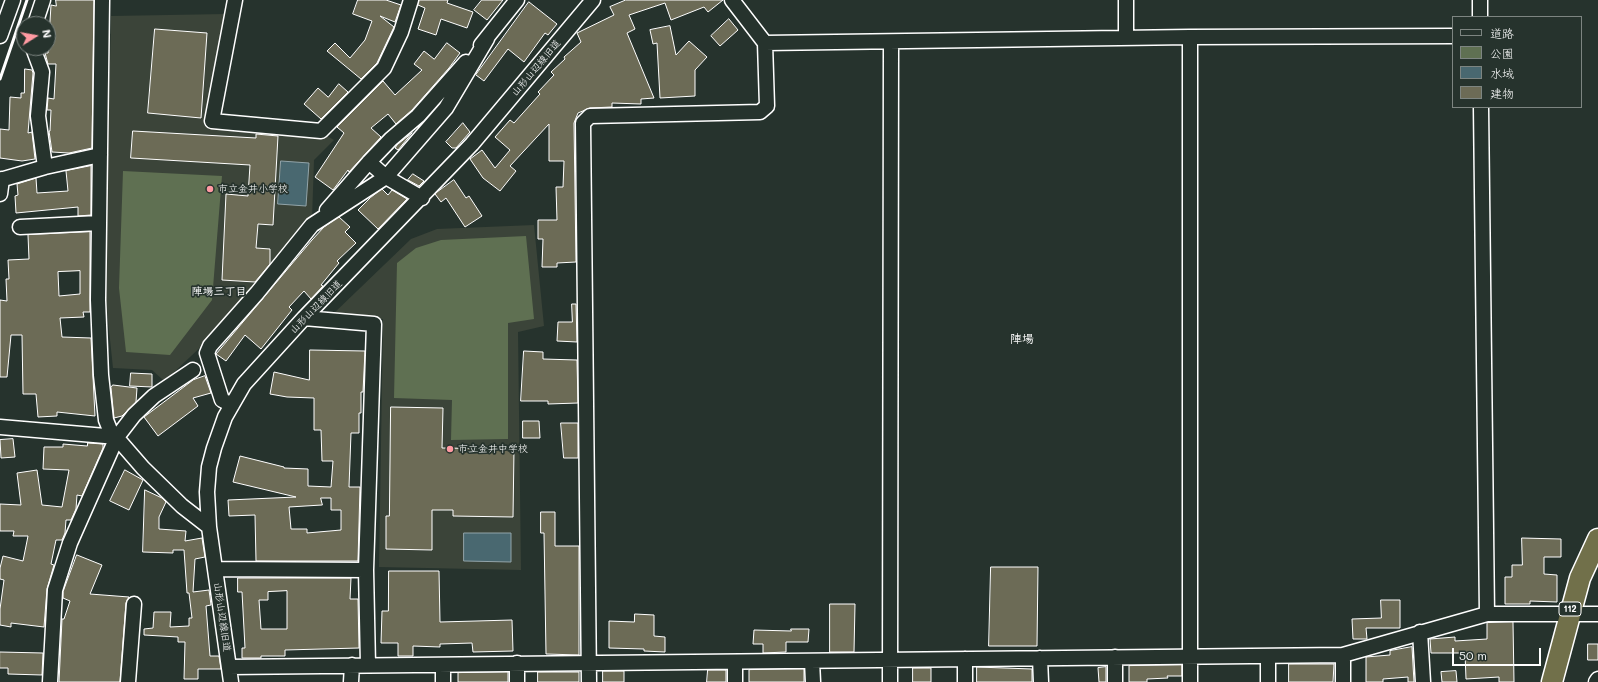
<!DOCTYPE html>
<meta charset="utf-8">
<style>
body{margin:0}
#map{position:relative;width:1598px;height:682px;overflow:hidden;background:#26332d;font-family:Mali,"Klee One",sans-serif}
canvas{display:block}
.legend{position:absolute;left:1452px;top:16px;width:130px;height:92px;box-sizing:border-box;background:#26332d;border:1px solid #7d8581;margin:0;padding:5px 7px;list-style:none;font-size:12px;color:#fff}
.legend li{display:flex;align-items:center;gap:8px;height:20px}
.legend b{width:20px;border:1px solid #7d8581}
.north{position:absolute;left:16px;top:16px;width:40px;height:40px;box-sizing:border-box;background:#26332d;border:1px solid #7d8581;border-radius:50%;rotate:79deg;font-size:11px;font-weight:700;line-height:16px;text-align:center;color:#fff}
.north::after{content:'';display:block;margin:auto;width:14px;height:18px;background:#ff9aa2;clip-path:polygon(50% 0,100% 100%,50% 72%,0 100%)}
.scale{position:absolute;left:1452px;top:648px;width:89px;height:18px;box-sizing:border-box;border:2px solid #fff;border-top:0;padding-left:5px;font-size:12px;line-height:14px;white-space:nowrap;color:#fff;-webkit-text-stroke:3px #26332d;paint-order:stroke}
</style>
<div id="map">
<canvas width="1598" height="682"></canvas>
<ul class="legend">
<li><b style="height:5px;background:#26332d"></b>道路</li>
<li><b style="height:11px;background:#5f7052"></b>公園</li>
<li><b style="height:11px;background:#496870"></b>水域</li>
<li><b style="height:11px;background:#6c6b56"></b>建物</li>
</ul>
<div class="north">N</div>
<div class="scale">50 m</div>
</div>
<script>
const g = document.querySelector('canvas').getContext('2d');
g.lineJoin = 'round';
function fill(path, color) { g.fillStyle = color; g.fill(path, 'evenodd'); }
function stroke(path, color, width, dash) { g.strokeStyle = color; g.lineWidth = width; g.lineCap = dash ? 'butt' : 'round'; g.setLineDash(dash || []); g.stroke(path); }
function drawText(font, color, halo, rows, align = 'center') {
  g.font = font + ' Mali,"Klee One",sans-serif'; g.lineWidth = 3.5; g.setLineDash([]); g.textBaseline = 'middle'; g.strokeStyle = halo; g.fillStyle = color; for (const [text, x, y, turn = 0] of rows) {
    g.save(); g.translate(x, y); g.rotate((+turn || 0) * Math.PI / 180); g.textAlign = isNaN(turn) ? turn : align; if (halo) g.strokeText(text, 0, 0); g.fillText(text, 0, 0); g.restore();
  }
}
fill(new Path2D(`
 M226 14 204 126 327 136 334 140 314 160 312 219 210 338 169 377 163 380 152 370 113 368 105 292 111 16Z
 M534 225 544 326 518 332 521 570 379 567 383 319 331 316 411 239 437 229Z`), '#3b4439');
fill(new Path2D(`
 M123 171 222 176 212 300 170 355 126 352 119 288Z
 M526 236 534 319 508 323V439L451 440 452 400 394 398 397 263 416 248 441 240Z`), '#5f7052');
const water = new Path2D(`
 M281 161 309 163 306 206 278 204Z
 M464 533H511V562L464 561Z`);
fill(water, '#496870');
stroke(water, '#92a4a9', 1);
const building = new Path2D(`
 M56 0H94L92 148 69 153 52 152 49 131H50L51 110H47L48 98 54 99 56 64H48L45 53H48L51 5 56 6Z
 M358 0H386L401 5 395 22 380 16 394 27 377 63 361 79 327 51 335 43 350 58 365 40 372 21 353 14Z
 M419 0H448L447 3 473 12 467 28 441 19 436 35 418 29 425 8 418 5Z
 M482 0H503L487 20 474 10Z
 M626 0H723L708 12 704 7 671 20 665 3 629 15 635 29 627 33 654 98 641 99V104L612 103V107L590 108 578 113 574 123 576 262 557 263V267H542L543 239H538V220H557L556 187H563L564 161H549V124L510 166 516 171 500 191 483 178 470 159 482 150 495 168 510 150 495 137 510 120 514 123 540 94 538 92 554 75 551 72 565 59 564 57 581 42 577 33 614 15 610 7Z
 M529 2 557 24 548 35 545 33 524 62 508 49 484 81 476 75Z
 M729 19 738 30 720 46 711 36Z
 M670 26 676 55 689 41 707 57 695 70V96L660 98 657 43 653 44 650 30Z
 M155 29 207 33 201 118 148 113Z
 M447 43 460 53 449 68 412 110 396 124 388 114 371 128 381 137 349 172 348 170 333 190 315 177 344 133 337 127 383 81 395 95 422 70 414 64 424 51 434 59Z
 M25 69 32 70 33 73 28 133 32 132 35 159 22 161 0 158V129L9 130 10 97 21 98V93H24Z
 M339 84 348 92 321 119 304 104 318 88 328 97Z
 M463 123 470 132 456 148H452L446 142Z
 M133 131 256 138V134L278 136 273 225 258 224 256 248 270 249V264L255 282 222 280 226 194 248 196 250 165 131 158Z
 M412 133 398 150 395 148 397 145Z
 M91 166V215L78 216V207L16 213 15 196 18 195 17 184 36 178 37 193 68 191 66 171Z
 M413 174 424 181 419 186 408 180Z
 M454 180 466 198 469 196 482 216 465 227 446 198 441 202 435 194Z
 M382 189 388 195 392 190 407 199 378 229 358 210 370 198Z
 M339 217 350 227 345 232 356 243 337 261 339 263 321 285 323 286 311 299 304 291 289 307 292 310 261 349 245 335 226 361 216 354 312 240 324 227Z
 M90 232V312H83L84 317 60 318 62 337 91 338 95 416 57 412V416L38 417 36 394H23L22 335H11L7 377H0V300L7 301 6 279H9L8 260 29 259 28 235ZM80 271V294L59 296 58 272Z
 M572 304H576L577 342 557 341 558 322H572Z
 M310 350 365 351 363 392H361V413H359V433H351L349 487H360L358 561H256L255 515 229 516 228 500 296 497 233 482 240 456 284 467V468L308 469V486L331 487 333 461H322L321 430H314V398L287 397 270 394 274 372 309 380ZM321 498H331V510H341V530L307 533V529H291L289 507 322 505Z
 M524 351 543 352V359L577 360 578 403 548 404V401H521Z
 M131 373 152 374V387L130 386Z
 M205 376 211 393 193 398 198 406 158 436 144 417 193 380Z
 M113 385 137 388 136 402 122 416 114 418 111 388Z
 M391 407 443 408 442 448 514 449 513 517 453 516V510H432V550L386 549V516H389Z
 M523 421H539L540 438H523Z
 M561 423H578V458H564Z
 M13 439 15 457 1 458 0 440Z
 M88 443 103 444V448L82 496 77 495 76 509 71 520H66L65 533 62 540H56L51 564 54 565 47 589 44 627 11 623V627L0 625V609L4 580 0 579V568L3 556 23 561 28 536H13L14 531H0V504L21 505 17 473 37 470 42 505 62 507 69 470 43 469 44 447H63V444L87 446Z
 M125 470 143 480 129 510 110 501Z
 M145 490 162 498 166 502 159 517V529L186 531 185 541 202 538 205 557 195 559 193 592 209 590 211 605 206 606 210 656H219L221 669H198V679H184L185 642H178V637L144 635V629L153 628 154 612H171L170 627 189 626V618H192L189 593H187L184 550H173V553L143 552Z
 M541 512H555V546H579V655L546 654 544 533H541Z
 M1522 538 1561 539V557H1544V574L1557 575V602L1530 601V604H1505V577H1512V565H1522Z
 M77 555 102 565 90 594 129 597 126 603 120 682H59L62 619H64L70 601 63 598V592Z
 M991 567H1038L1037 646H989Z
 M389 571H439L440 622 512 620 513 651 473 652 472 643 440 644V647L413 646V656H398V643H381L382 611H388Z
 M238 578H351L350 599H358L359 648 285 650V656H261V658H242V648H245L242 592H238ZM287 591V629H261L259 600H268V592Z
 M1381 600H1400V628H1366L1367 639H1353L1352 619 1381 618Z
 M830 604H855L854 652H830Z
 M635 614 654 615V636L665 637V652L644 651V649L609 648V621L634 622Z
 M1513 622 1514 682H1499V677L1466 679 1465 653H1431L1430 639 1455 637V641L1487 639V623Z
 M791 629H809L808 642H786V652L763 653V644H753L754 630 791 631Z
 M1588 644H1598V660H1588Z
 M1412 647 1414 682H1408V677L1383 679V682H1366V657L1390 655V651Z
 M0 652 43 653 42 675 8 674V668H0Z
 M1289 664H1334L1333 682H1289Z
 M1182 665V676H1167L1168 678 1147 679V682H1129V666Z
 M977 667 1032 669V682H977Z
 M1106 667V682H1099L1098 668Z
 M913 668H931V682H913Z
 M804 669V682H749V670Z
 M708 670H726V682H707Z
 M603 671H624V682H603Z
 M1456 671 1457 682H1442L1441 672Z
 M508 672V682H458V673Z
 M538 672H579V682H538Z`);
fill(building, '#6c6b56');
stroke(building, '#fff', 1);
const minor = new Path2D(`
 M102 0 98 300 101 375 106 420 110 430 143 468 182 506 209 527
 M235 0 212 121 321 131 384 68 401 32 411 0
 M732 0 765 43
 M1126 0V38
 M1480 0V17
 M35 24 43 0
 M0 36 13 0
 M481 45 517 0
 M33 48 42 72 38 116 45 167
 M369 162 386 177 422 198
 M0 180 45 167 100 155
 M0 194 2 179
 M327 210 369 162 391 139 418 116 466 62
 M20 227 99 223
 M304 318 374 324 366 570 368 665
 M232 405 222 400 207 353 210 346 257 293 312 225 386 177 446 108 487 39
 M0 427 117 437
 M216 569 366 570
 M1487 614H1598
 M1420 632 1423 682
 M1343 655V682
 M1268 656V682
 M1115 657V682
 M1040 658 1041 682
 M965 659V682
 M812 661 813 682
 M517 663V682
 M443 665V682
 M229 667 1343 655 1487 614 1481 107
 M50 682 55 590 70 543 117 437 134 415 154 396 193 370
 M128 682 134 604
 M231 682 209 527 207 492 209 467 214 448 225 417 244 384 304 318 472 144 593 0
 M351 682 352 665
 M589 682 583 123 590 116 760 112 767 106 765 43 1190 37 1453 36
 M735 682V662
 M890 682 891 42
 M1190 682V37
 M1596 682 1598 679`);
const highway = new Path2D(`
 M1552 682 1580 578 1598 539`);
stroke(minor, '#fff', 17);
stroke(highway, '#fff', 23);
stroke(minor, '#26332d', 14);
stroke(highway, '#71704a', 20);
stroke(new Path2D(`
 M0 79 27 0`), '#fff', 3);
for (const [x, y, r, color] of [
 [210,189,4,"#ff9aa2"],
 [450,449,4,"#ff9aa2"]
]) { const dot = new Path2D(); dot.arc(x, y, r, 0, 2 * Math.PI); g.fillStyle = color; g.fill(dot); stroke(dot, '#26332d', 1.5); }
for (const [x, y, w] of [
 [1570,609,22]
]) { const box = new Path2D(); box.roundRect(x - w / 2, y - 7, w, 14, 3); g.fillStyle = '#26332d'; g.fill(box); stroke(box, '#fff', 1); }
drawText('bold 9px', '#fff', null, [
 ["112",1570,609]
]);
drawText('10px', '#fff', '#26332d', [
 ["山形山辺線旧道",536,68,-50],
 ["山形山辺線旧道",316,307,-46],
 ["山形山辺線旧道",222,617,82]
]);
drawText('10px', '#fff', '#26332d', [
 ["市立金井小学校",218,189],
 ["市立金井中学校",458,449]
], 'left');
drawText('bold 11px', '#fff', '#26332d', [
 ["陣場三丁目",219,292]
]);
drawText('bold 12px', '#fff', '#26332d', [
 ["陣場",1022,339]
]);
</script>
